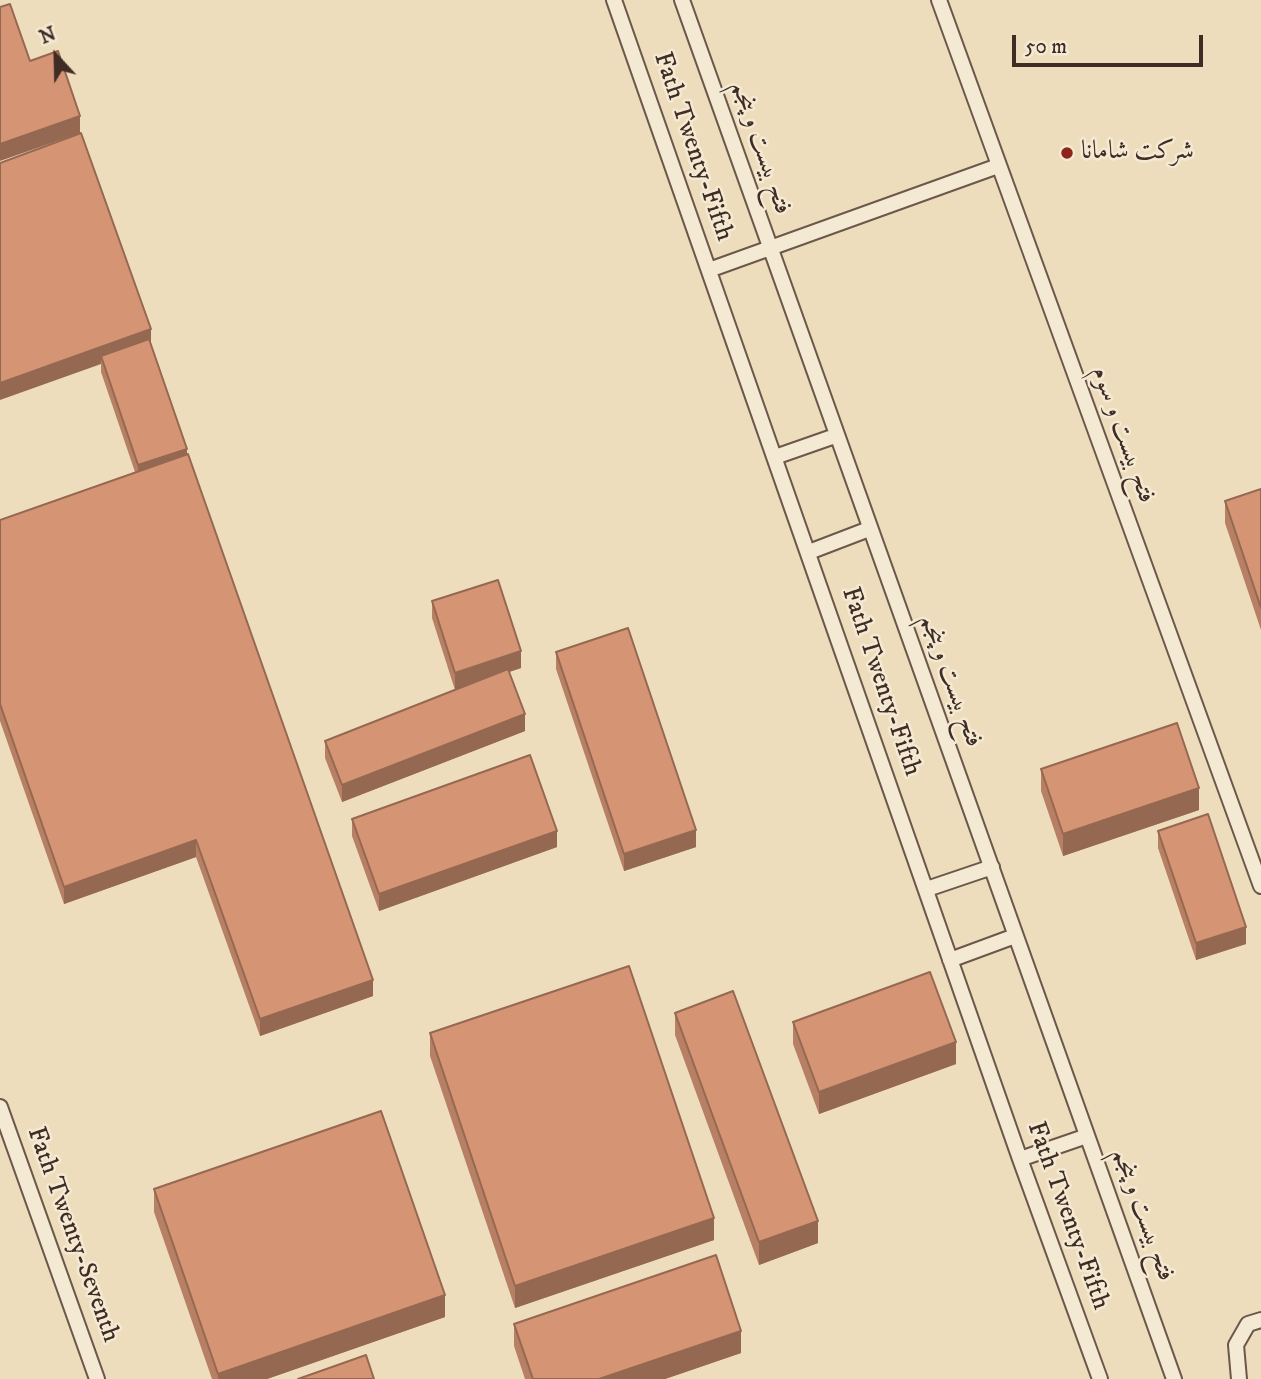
<!DOCTYPE html>
<meta charset="utf-8">
<style>
body{margin:0}
#map{position:relative;width:1261px;height:1379px;overflow:hidden;background:#eeddbc;font-family:"IM FELL DW Pica",serif}
canvas{display:block}
.north{position:absolute;left:21px;top:21px;width:70px;height:70px;-webkit-text-stroke:5px #f4e9d3;paint-order:stroke;rotate:338deg;font-size:19px;font-weight:700;line-height:28px;text-align:center;color:#3f2c24}
.north::after{content:'';display:block;margin:auto;width:24px;height:32px;background:#3f2c24;clip-path:polygon(50% 0,100% 100%,50% 72%,0 100%)}
.scale{position:absolute;left:1012px;top:35px;width:191px;height:32px;box-sizing:border-box;border:4px solid #3f2c24;border-top:0;padding-left:9px;font-size:21px;line-height:24px;white-space:nowrap;color:#3f2c24;-webkit-text-stroke:5px #f4e9d3;paint-order:stroke}
</style>
<div id="map">
<canvas width="1261" height="1379"></canvas>
<div class="north">N</div>
<div class="scale">50 m</div>
</div>
<script>
const g = document.querySelector('canvas').getContext('2d');
g.lineJoin = 'round';
function stroke(path, color, width, dash) { g.strokeStyle = color; g.lineWidth = width; g.lineCap = dash ? 'butt' : 'round'; g.setLineDash(dash || []); g.stroke(path); }
function fill(path, color) { g.fillStyle = color; g.fill(path, 'evenodd'); }
function drawText(font, color, halo, rows, align = 'center') {
  g.font = font + ' "IM FELL DW Pica",Amiri,serif'; g.lineWidth = 5; g.setLineDash([]); g.textBaseline = 'middle'; g.strokeStyle = halo; g.fillStyle = color; for (const [text, x, y, turn = 0] of rows) {
    g.save(); g.translate(x, y); g.rotate((+turn || 0) * Math.PI / 180); g.textAlign = isNaN(turn) ? turn : align; if (halo) g.strokeText(text, 0, 0); g.fillText(text, 0, 0); g.restore();
  }
}
const service = new Path2D(`
 M614 0 1020 1159 1100 1379
 M682 0 1174 1379
 M939 0 1261 886
 M709 270 998 166
 M775 457 835 436
 M809 552 869 529
 M927 889 992 867
 M950 960 1015 936
 M0 1107 97 1379
 M1020 1159 1087 1136
 M1239 1379 1236 1345 1248 1324 1261 1320`);
stroke(service, '#6b584a', 18);
stroke(service, '#f4e9d3', 14);
fill(new Path2D(`
 M0 163 151 345 187 454 373 996 260 1036 196 857 64 904 0 721V520L135 472 101 372V364Z
 M1261 489V630L1225 523V501Z
 M432 601 521 668 509 672 525 731 342 802 325 758V741L455 690 432 618Z
 M556 652 696 847 624 871 556 669Z
 M1041 769 1199 810 1063 856 1041 791Z
 M352 819 557 847 379 911 352 836Z
 M1158 831 1246 944 1196 960 1158 848Z
 M675 1013 818 1243 759 1265 675 1035Z
 M793 1022 956 1064 819 1114 793 1044Z
 M430 1033 714 1240 515 1308 430 1056Z
 M154 1189 445 1317 267 1379H212L154 1212Z
 M514 1324 741 1353 665 1379H525L514 1346Z`), '#b78064');
fill(new Path2D(`
 M80 116V133L0 161V144Z
 M151 329V346L101 356V364L0 400V383Z
 M187 449V465L138 482V465Z
 M521 651V668L455 690V673Z
 M525 714V731L342 802V785Z
 M1199 788V810L1063 856V834Z
 M696 830V847L624 871V854Z
 M557 831V847L379 911V894Z
 M196 840V857L64 904V887Z
 M1246 927V944L1196 960V943Z
 M373 980V996L260 1036V1019Z
 M956 1042V1064L819 1114V1092Z
 M714 1218V1240L515 1308V1286Z
 M818 1221V1243L759 1265V1242Z
 M445 1295V1317L267 1379H218V1374Z
 M741 1331V1353L665 1379H599Z`), '#956851');
const building = new Path2D(`
 M10 4 30 61 58 51 80 116 0 144V7Z
 M81 133 151 329 0 383V163Z
 M149 339 187 449 138 465 101 356Z
 M188 454 373 980 260 1019 196 840 64 887 0 704V520Z
 M1261 489V608L1225 501Z
 M498 580 521 651 455 673 432 601Z
 M628 628 696 830 624 854 556 652Z
 M508 669 525 714 342 785 325 741Z
 M1177 723 1199 788 1063 834 1041 769Z
 M530 755 557 831 379 894 352 819Z
 M1208 814 1246 927 1196 943 1158 831Z
 M629 966 714 1218 515 1286 430 1033Z
 M930 972 956 1042 819 1092 793 1022Z
 M733 991 818 1221 759 1242 675 1013Z
 M381 1111 445 1295 218 1374 154 1189Z
 M716 1255 741 1331 599 1379H533L514 1324Z
 M366 1355 374 1379H298Z`);
fill(building, '#d59574');
stroke(building, '#956851', 2);
for (const [x, y, r, color] of [
 [1067,153,7,"#8f2418"]
]) { const dot = new Path2D(); dot.arc(x, y, r, 0, 2 * Math.PI); g.fillStyle = color; g.fill(dot); stroke(dot, '#f4e9d3', 2.5); }
drawText('26px', '#3f2c24', '#f4e9d3', [
 ["Fath Twenty-Fifth",692,147,71],
 ["فتح بیست و پنجم",760,148,71],
 ["فتح بیست و سوم",1122,435,70],
 ["فتح بیست و پنجم",950,681,70],
 ["Fath Twenty-Fifth",880,682,71],
 ["فتح بیست و پنجم",1142,1215,70],
 ["Fath Twenty-Fifth",1067,1216,70],
 ["Fath Twenty-Seventh",72,1235,70]
]);
drawText('26px', '#3f2c24', '#f4e9d3', [
 ["شرکت شامانا",1081,153]
], 'left');
</script>
